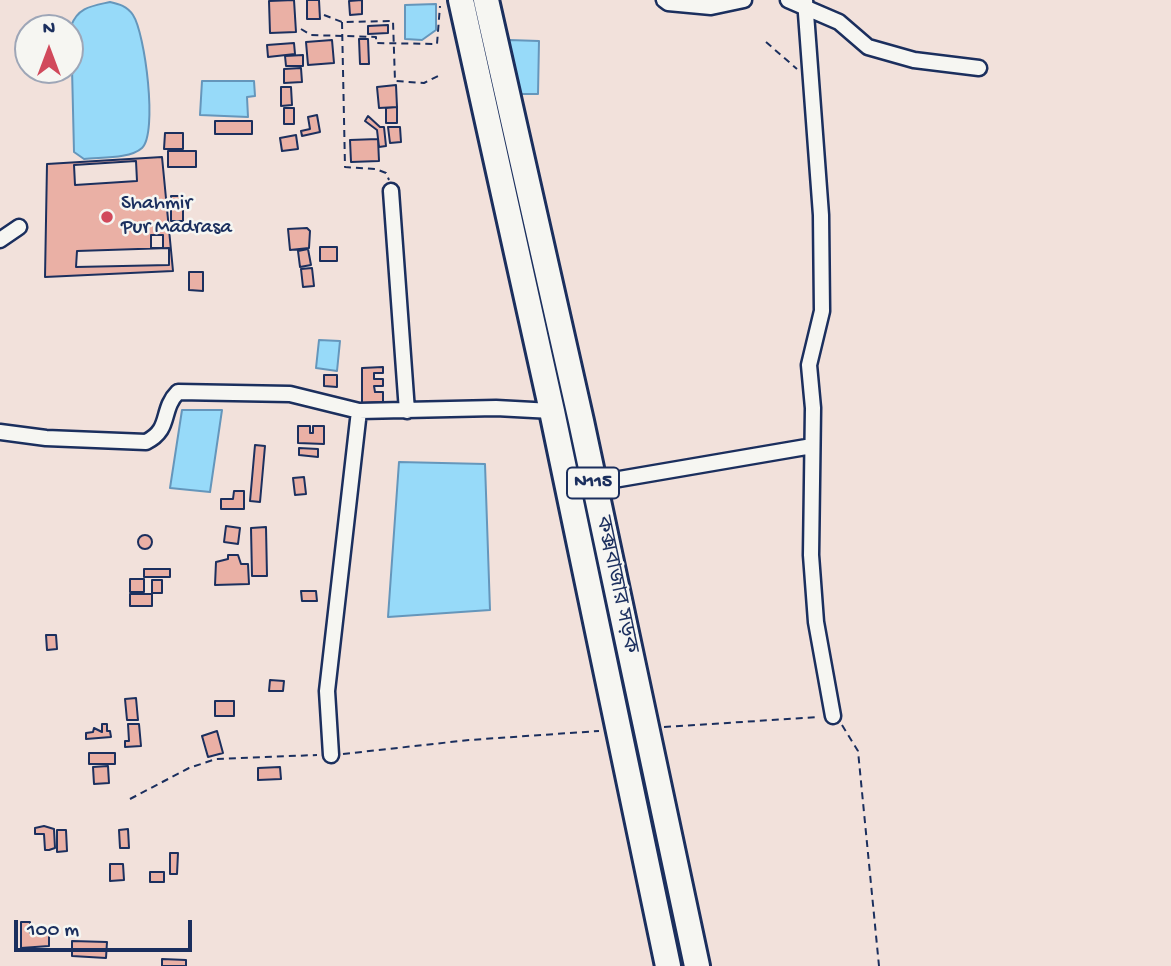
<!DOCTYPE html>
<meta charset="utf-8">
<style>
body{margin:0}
#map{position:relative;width:1171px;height:966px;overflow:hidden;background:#f2e1db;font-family:"Gochi Hand",sans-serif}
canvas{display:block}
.north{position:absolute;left:14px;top:14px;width:70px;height:70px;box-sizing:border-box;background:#f6f6f2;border:2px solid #9ea6b7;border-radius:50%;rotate:0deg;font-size:19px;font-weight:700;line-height:28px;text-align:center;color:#1b2f5e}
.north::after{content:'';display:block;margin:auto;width:24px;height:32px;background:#d1495b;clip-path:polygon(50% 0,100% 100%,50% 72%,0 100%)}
.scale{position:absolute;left:14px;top:920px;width:178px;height:32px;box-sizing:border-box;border:4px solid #1b2f5e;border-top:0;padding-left:9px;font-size:21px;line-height:24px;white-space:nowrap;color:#1b2f5e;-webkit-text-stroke:5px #f6f6f2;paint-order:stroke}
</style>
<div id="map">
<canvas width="1171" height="966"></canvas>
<div class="north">N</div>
<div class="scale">100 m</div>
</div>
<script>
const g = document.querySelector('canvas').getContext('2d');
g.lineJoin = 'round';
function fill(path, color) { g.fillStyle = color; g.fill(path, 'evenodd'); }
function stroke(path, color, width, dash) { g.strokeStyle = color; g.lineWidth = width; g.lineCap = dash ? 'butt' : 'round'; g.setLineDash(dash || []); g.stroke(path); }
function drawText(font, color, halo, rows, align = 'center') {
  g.font = font + ' "Gochi Hand","Noto Sans Bengali",sans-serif'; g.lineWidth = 5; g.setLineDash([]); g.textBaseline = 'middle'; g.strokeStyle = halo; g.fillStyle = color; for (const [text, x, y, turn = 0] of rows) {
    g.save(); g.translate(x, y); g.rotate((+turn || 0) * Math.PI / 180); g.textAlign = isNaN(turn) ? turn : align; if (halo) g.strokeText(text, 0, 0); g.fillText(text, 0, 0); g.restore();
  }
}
const water = new Path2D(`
 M110 2C119 4 127 6 133 15 145 33 158 133 142 148 130 159 100 157 84 159L74 152 71 26C78 7 92 6 110 2Z
 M436 4V30L422 40 405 39V5Z
 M509 40 539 41 538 94H515Z
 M202 81H254L255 96 247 97 248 117 200 115Z
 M319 340 340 341 337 371 316 368Z
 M182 410H222L210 492 170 488Z
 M399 462 485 464 490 610 388 617Z`);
fill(water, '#97daf9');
stroke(water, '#6596bb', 2);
const building = new Path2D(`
 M294 0 296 32 270 33 269 1Z
 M307 0H319L320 19H307Z
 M362 0V14L350 15 349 1Z
 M388 25V33L368 34V26Z
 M359 39H368L369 64H360Z
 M332 40 334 63 308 65 306 42Z
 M294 43 295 54 268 57 267 45Z
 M303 55V66H286L285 56Z
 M301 68 302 82 284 83V69Z
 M396 85 397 107 379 108 377 87Z
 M281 87H291L292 105 281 106Z
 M397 107V123H386V108Z
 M284 108H294V124H284Z
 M317 115 320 132 302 136 301 131 310 129 308 117Z
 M368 116 380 127H384L386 146 379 147 377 130 365 121Z
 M215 121H252V134H215Z
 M388 127H400L401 142 390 143Z
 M165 133H183V149H164Z
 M296 135 298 149 282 151 280 138Z
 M378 139 379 161 351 162 350 140Z
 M168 151H196V167H168Z
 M162 157 173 271 45 277 47 164Z
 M136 161 137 181 75 185 74 165Z
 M171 196H183V221H171Z
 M307 228 310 231 309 248 290 250 288 229Z
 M151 235H163V248H151Z
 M320 247H337V261H320Z
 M169 248V265L76 267 77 251Z
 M308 249 311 265 300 267 298 251Z
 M312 268 314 286 303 287 301 269Z
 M189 272H203V291L189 290Z
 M383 367V373H374V379H383V386H374L375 392H383V402L362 403V368Z
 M324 375H337V387L324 386Z
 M298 426H310V433H313V426H324V444L298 443Z
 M255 445 265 446 260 502 250 501Z
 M299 448 318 449V457L299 455Z
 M304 477 306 494 295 495 293 478Z
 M234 491H244V509H221V499H233Z
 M226 526 240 528 238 544 224 542Z
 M266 527 267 576H252L251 528Z
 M138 542a7 7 0 1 1 14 0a7 7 0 1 1-14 0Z
 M228 555H238L241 564H248L249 584 215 585 216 562 228 559Z
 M144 569H170V577H144Z
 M130 579H144V592H130Z
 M152 580H162V593H152Z
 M301 591H316L317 601H302Z
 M130 594H152V606H130Z
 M46 635H56L57 649 47 650Z
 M270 680 284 681 283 691H269Z
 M136 698 138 720H127L125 699Z
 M215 701H234V716H215Z
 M102 724H107V731H110L111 737 86 739V733L93 732 94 728 102 732Z
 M128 724H139L141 746 125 747V741H129Z
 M217 731 223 753 208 757 202 736Z
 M89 753H115V764H89Z
 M108 766 109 783 94 784 93 767Z
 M280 767 281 779 258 780V768Z
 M44 826 54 829 55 848 49 850H45L44 834H35V828Z
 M128 829 129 848H120L119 830Z
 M57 830H66L67 851 57 852Z
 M170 853H178L177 874H170Z
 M110 864H123L124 880 110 881Z
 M150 872H164V882H150Z
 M21 922H30V933L49 932V946L21 948Z
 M72 941 107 942 106 958 72 956Z
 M162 959 186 960V966H162Z`);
fill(building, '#eab0a5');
stroke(building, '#1b2f5e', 2);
const street = new Path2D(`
 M664 0 668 3 711 7 744 0
 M788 0 839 22 868 47 914 60 979 68
 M805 0 821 215 822 311 809 365 813 408 811 555 816 622 833 716
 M391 191 407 411
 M0 240 19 227
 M0 432 46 438 146 442C172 429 160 410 178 392L290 394 359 411 496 408 552 411
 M567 488 812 446
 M331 755 327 691 359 411`);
const highway = new Path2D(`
 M461 0 552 411 668 966
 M486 0 581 421 697 966`);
stroke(street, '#1b2f5e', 19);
stroke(highway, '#1b2f5e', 30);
stroke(new Path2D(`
 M324 15 342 22 393 21 395 81 424 83 438 76
 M342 22 345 167 376 169 386 173 389 180
 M301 29 311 35 376 37V43L437 44 440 6
 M766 42 797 69
 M842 725 858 751 879 966
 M664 727 819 717
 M343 754 469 740 599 731
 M130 799 189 768 216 759 317 755`), '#1b2f5e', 2, [7, 5]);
stroke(street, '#f6f6f2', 14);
stroke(highway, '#f6f6f2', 24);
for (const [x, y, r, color] of [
 [107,217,7,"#d1495b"]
]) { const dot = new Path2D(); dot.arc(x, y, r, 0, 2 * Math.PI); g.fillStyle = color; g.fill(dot); stroke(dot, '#f6f6f2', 2.5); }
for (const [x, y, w] of [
 [593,483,52]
]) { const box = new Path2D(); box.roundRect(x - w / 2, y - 15.5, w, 31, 5); g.fillStyle = '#f6f6f2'; g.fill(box); stroke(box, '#1b2f5e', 2); }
drawText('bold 19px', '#1b2f5e', null, [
 ["N115",593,483]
]);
drawText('21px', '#1b2f5e', '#f6f6f2', [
 ["Shahmir",121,205],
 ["Pur Madrasa",121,229]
], 'left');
drawText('21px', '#1b2f5e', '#f6f6f2', [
 ["কক্সবাজার সড়ক",615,585,78]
]);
</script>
